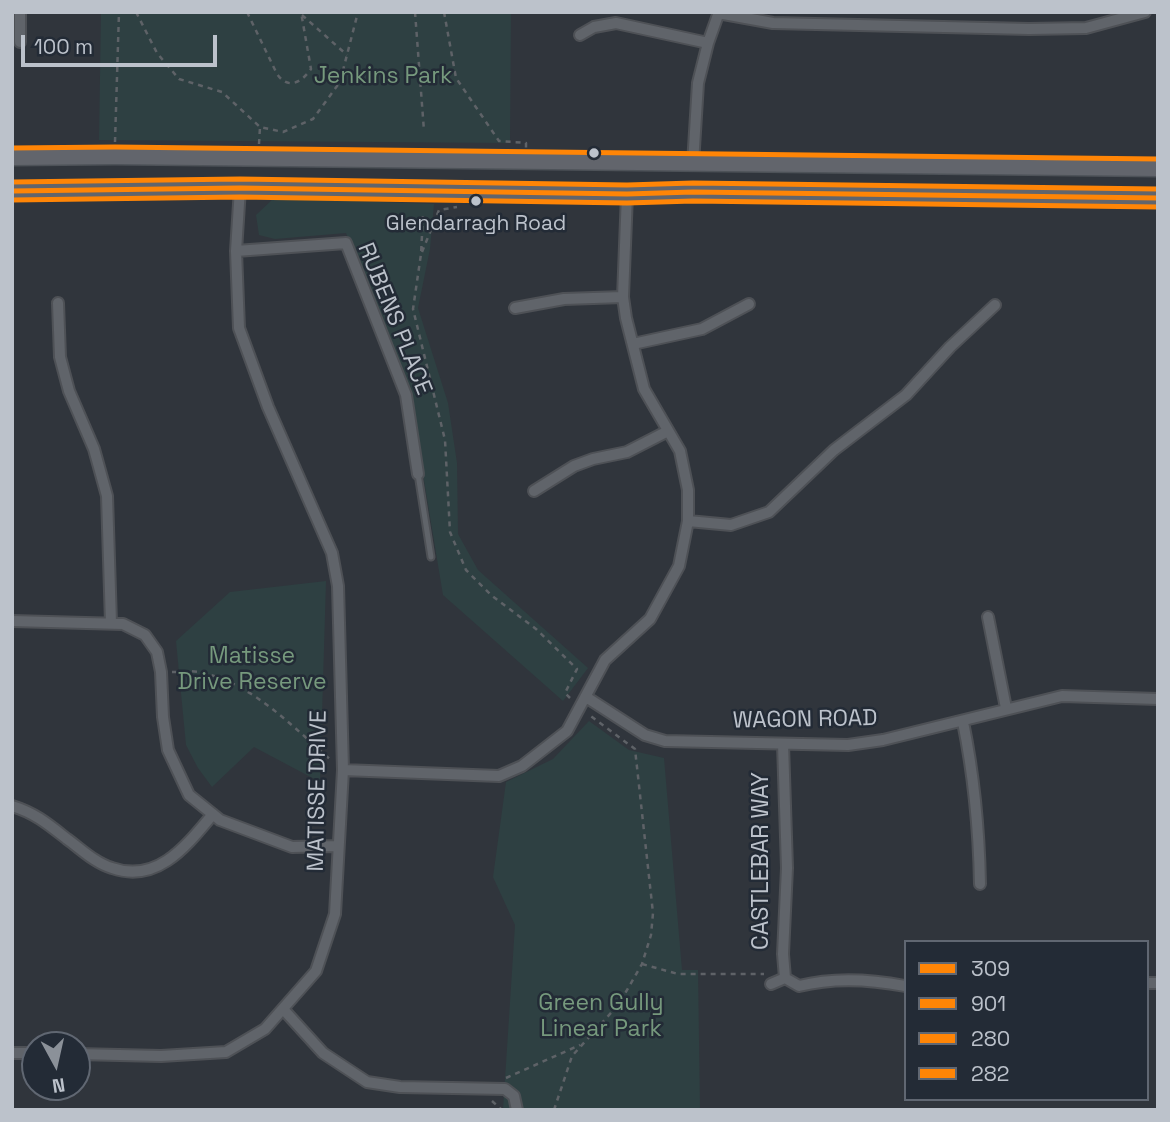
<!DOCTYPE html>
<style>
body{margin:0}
#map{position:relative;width:1170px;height:1122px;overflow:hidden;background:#30353c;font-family:"Space Grotesk",sans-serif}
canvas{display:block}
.frame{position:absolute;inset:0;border:14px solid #bcc2cb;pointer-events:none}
.legend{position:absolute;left:904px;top:940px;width:245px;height:161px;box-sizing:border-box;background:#232b36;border:2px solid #606772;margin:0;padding:9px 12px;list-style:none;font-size:21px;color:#bcc2cb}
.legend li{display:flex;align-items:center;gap:14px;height:35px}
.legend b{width:35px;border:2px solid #606772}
.north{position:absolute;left:21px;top:1031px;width:70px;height:70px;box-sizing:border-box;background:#232b36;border:2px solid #606772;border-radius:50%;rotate:172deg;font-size:19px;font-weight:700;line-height:28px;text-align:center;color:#bcc2cb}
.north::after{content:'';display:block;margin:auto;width:24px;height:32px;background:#8b9199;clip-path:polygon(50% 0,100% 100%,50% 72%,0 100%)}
.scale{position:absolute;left:21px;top:35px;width:196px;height:32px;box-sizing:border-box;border:4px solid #bcc2cb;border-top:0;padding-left:9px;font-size:21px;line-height:24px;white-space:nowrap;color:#bcc2cb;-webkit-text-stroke:5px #232b36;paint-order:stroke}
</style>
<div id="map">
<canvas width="1170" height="1122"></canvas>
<div class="frame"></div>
<ul class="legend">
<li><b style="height:9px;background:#ff8506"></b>309</li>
<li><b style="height:9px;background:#ff8506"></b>901</li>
<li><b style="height:9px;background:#ff8506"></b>280</li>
<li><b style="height:9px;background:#ff8506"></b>282</li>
</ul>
<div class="north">N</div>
<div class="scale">100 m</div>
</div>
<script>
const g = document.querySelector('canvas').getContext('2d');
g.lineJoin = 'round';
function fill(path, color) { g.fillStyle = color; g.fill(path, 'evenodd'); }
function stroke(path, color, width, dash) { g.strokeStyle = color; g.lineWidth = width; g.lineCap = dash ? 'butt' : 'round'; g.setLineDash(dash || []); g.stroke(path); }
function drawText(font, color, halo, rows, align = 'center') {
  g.font = font + ' "Space Grotesk",sans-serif'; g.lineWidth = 5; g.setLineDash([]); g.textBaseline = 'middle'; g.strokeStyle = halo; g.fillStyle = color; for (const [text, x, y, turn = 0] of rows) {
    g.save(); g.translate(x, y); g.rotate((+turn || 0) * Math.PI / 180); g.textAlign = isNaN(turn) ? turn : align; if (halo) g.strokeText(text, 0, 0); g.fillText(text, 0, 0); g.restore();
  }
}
fill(new Path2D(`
 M101 12H511L510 143 99 140Z
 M274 198 434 204 430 249 418 308 448 403 457 463 458 534 478 570 588 668 563 701 443 595 409 390 346 233 275 239 259 235 256 215Z
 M326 581 320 782 254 747 212 787 198 768 186 745 176 641 230 592Z
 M589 721 629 750 664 758 682 970H698L700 1110H503L515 925 493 877 506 782 553 759Z`), '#2e4042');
const lane = new Path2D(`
 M418 474 431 557`);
const street = new Path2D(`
 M718 13 773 23 1029 29 1086 28 1145 12
 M580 35 594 27 616 23 708 43
 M20 42V12
 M693 164 698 83 708 43 719 12
 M236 251 346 243 406 395 418 474
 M58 303 60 357 69 391 94 449 107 496 111 623
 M515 308 564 299 623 297
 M633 344 702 329 749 304
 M534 491 574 466 593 459 627 452 668 431
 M688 521 731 525 769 512 834 450 906 395 950 347 995 305
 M988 617 1006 708
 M12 621 123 624 145 635 157 652 161 672 163 717 168 750 189 795 220 820 292 847 338 846
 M586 697 645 735 665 741 848 745 883 740 1062 696 1158 699
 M963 722C974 776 979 829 980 884
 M783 744 787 868 783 954 785 978 799 986C834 977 869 979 905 986
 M343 770 499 776 522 766 567 731 605 660 650 619 679 566 688 521V490L680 451 644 389 626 318 623 297 627 194
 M12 806C35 813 48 824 67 839 81 849 95 863 112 868 158 884 187 845 213 814
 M1147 983H1158
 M771 984 785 978
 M283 1009 323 1053 367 1082 400 1087 505 1089 514 1096 517 1110
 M12 1053H35
 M77 1054 161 1056 226 1052 265 1029 316 971 335 914 343 770 338 586 332 553 268 407 239 328 236 251 240 188`);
const primary = new Path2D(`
 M12 157 115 156 1158 168
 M12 191 240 188 627 194 693 192 1158 198`);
stroke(lane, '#4e5156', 9);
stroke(street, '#4e5156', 14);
stroke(primary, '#4d5258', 19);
stroke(new Path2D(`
 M136 12 157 53 179 79 222 92 260 127 283 132 313 119 340 82 358 12
 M247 12 277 74C288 90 301 83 311 69L301 12
 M415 12 424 131
 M444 12 456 78 499 141 526 143V148
 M302 15 347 55
 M115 142 119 12
 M259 144 260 127
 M423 216 421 254 413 309 445 440 450 532 466 570 491 595 536 629 577 669 565 693 570 698
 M422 252 439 210 457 207
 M172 672C182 672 194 670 204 673 255 686 293 727 332 761
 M642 964 678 974H764
 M506 1078 580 1045
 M492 1101 502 1110
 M554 1110 572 1056 619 1004 642 964 651 935 653 913 635 749 588 714`), '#5e6267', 2.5, [5, 5]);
stroke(lane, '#60646a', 5);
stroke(street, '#60646a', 10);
stroke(primary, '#62656c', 16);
stroke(new Path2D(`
 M12 191 240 188 627 194 693 192 1158 198`), '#ff8506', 5);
stroke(new Path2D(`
 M12 200 240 197 627 203 693 201 1158 207`), '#ff8506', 5);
stroke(new Path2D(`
 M12 182 240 179 627 185 693 183 1158 189`), '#ff8506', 5);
stroke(new Path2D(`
 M12 148 115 147 1158 159`), '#ff8506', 5);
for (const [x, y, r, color] of [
 [594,153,6,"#bcc2cb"],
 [476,201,6,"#bcc2cb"]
]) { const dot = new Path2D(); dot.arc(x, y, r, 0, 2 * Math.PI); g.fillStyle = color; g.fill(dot); stroke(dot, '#232b36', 2.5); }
drawText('21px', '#bcc2cb', '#232b36', [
 ["Glendarragh Road",476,224]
]);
drawText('23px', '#76997d', '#232b36', [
 ["Jenkins Park",383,77],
 ["Matisse",252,657],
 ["Drive Reserve",252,683],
 ["Green Gully",601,1004],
 ["Linear Park",601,1030]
]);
drawText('23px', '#bcc2cb', '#232b36', [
 ["RUBENS PLACE",394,319,68],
 ["WAGON ROAD",805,720,-1],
 ["MATISSE DRIVE",318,791,-89],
 ["CASTLEBAR WAY",762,861,-90]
]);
</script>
